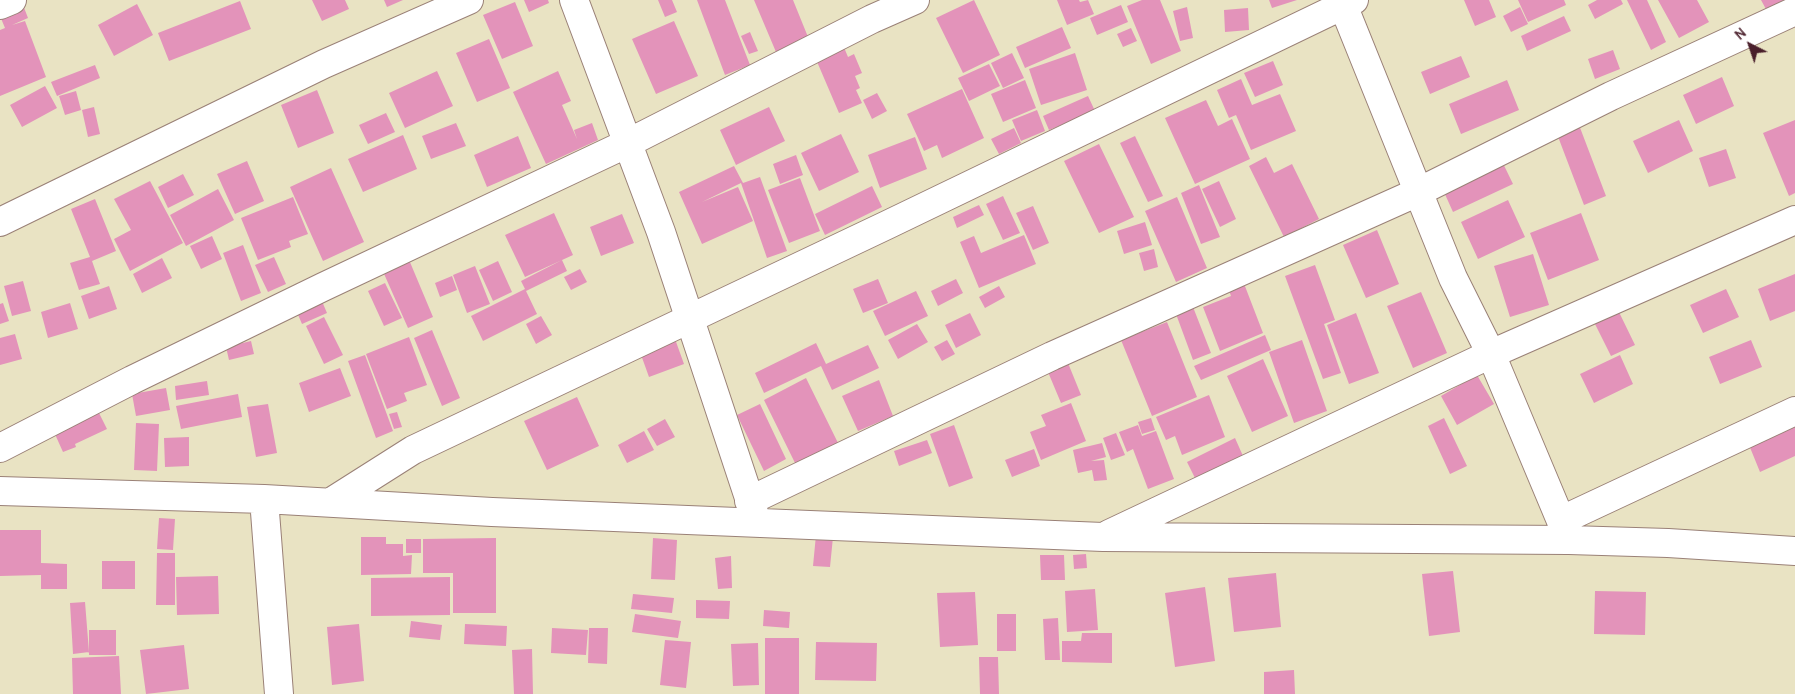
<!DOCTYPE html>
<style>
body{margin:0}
#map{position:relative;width:1795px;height:694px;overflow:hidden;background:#e9e3c3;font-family:Delius,sans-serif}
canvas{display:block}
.north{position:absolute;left:1725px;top:20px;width:50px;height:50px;-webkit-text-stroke:4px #fff;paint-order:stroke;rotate:319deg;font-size:14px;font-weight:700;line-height:20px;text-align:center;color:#4a1f2b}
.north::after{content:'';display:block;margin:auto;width:18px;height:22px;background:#4a1f2b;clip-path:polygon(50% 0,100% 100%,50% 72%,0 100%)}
</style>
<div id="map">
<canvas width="1795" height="694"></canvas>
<div class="north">N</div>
</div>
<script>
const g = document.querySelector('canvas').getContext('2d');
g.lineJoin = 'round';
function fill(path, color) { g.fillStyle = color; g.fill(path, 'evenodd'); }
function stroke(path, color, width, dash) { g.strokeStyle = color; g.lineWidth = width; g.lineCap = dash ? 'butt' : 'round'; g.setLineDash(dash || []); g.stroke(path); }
fill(new Path2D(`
 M312 0H345L349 9 322 21Z
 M384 0H403L387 7Z
 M524 0H548L549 3 529 12Z
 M658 0H672L677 12 665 17Z
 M697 0H725L750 65 725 75Z
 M754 0H793L808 37 776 52Z
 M974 0 1000 55 963 73 936 18Z
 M1057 0H1079L1080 2 1088 0 1094 14 1067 25Z
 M1142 0H1160L1181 51 1151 64 1127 6Z
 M1269 0H1297L1272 8Z
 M1464 0H1489L1496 17 1475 26Z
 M1518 0H1564L1566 5 1528 22Z
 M1597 0H1621L1623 4 1595 19 1588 5Z
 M1627 0H1647L1666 42 1651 50Z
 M1658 0H1697L1709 22 1679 38Z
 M1761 0H1788L1767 11Z
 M240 1 251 29 169 61 158 33Z
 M515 2 533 46 502 59 483 15Z
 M137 4 153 35 114 56 98 25Z
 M23 5 28 18 12 25 25 21 46 77 0 96V30L5 28 0 16Z
 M1121 5 1128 22 1097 35 1090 18Z
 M1187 7 1193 38 1180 41 1173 11Z
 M1520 7 1528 24 1511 32 1503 16Z
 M1248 8 1249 30 1225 32 1224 10Z
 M1564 16 1571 31 1527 51 1521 36Z
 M674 21 698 76 656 94 632 39Z
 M1062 27 1071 48 1025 68 1016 47Z
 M1131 28 1137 41 1123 47 1117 34Z
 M750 32 758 51 749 54 741 36Z
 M489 39 510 88 477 102 456 53Z
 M843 45 848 57 854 54 862 73 855 76 860 88 856 90 862 103 839 113 815 57Z
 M1613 50 1620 69 1595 79 1588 59Z
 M1012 53 1024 78 1003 88 991 63Z
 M1075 53 1087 90 1041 105 1029 69Z
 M1461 56 1470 77 1430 94 1421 72Z
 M1273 61 1283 85 1255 97 1244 73Z
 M989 64 1000 86 969 101 958 78Z
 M95 65 100 78 57 96 51 82Z
 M437 71 453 106 405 128 389 93Z
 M558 71 571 101 562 105 577 139 574 130 592 123 598 140 546 164 513 92Z
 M1722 77 1734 106 1696 124 1683 95Z
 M1241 79 1252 105 1280 94 1296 131 1251 150 1236 115 1229 118 1217 90Z
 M1025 80 1036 108 1003 122 991 94Z
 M1507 80 1519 110 1461 134 1449 104Z
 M45 86 57 108 22 127 10 105Z
 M962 89 984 138 942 158 937 145 924 151 907 114Z
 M317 90 334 133 298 148 281 105Z
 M76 91 81 110 65 115 59 96Z
 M877 93 887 111 872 119 863 100Z
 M1088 96 1095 111 1049 130 1043 116Z
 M1206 100 1218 126 1232 119 1250 159 1195 184 1165 118Z
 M94 107 100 134 88 137 82 110Z
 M769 107 785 141 736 165 720 130Z
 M1037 110 1045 131 1021 141 1012 120Z
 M386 113 395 132 368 144 359 125Z
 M1679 120 1693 151 1648 173 1633 141Z
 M1795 120V193L1789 196 1763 133Z
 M456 123 466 146 431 159 422 136Z
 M1579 125 1606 196 1584 205 1557 134Z
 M1014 128 1021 143 999 154 991 139Z
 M841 134 859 172 819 191 801 153Z
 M403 135 417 169 363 192 348 159Z
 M518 136 531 168 487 187 474 155Z
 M1135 136 1163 196 1148 202 1120 143Z
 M915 137 927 169 880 188 868 155Z
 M1099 144 1134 217 1099 233 1064 161Z
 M1726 149 1736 178 1709 187 1699 158Z
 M1498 153 1513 184 1453 212 1439 181Z
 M796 155 803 175 780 184 773 164Z
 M1266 157 1274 173 1292 164 1319 219 1284 237 1249 166Z
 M247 161 264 201 235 214 217 174Z
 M734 166 743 183 760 177 787 251 767 258 741 183 702 202 738 187 753 221 702 244 679 192Z
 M331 168 364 242 323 261 290 187Z
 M183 174 194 195 168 208 158 187Z
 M800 178 820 231 789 243 768 190Z
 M150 181 183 243 130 271 114 239 131 230 114 199Z
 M1219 181 1236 219 1220 227 1202 189Z
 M1199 185 1220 237 1201 244 1181 193Z
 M872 186 882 207 825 235 815 214Z
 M218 189 234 220 186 246 170 215Z
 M1003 196 1020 233 1003 240 986 204Z
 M293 197 308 234 289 241 291 247 258 260 241 218Z
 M1177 197 1207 268 1176 282 1145 211Z
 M95 199 116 251 92 261 100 284 79 290 70 263 90 257 71 209Z
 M1508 200 1525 237 1478 259 1461 222Z
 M979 205 984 215 957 228 953 217Z
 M1033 206 1049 243 1033 250 1016 213Z
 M554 213 573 255 525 277 505 235Z
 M1581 213 1599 260 1548 280 1530 233Z
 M622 214 634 243 601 256 590 227Z
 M1145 222 1152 245 1124 254 1117 231Z
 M1377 230 1399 284 1366 298 1343 245Z
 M1024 235 1036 264 979 288 960 242 974 236 981 253Z
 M212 236 222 259 201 269 190 246Z
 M243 245 261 293 241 301 223 253Z
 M1154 249 1158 267 1144 271 1139 253Z
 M1533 254 1549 305 1510 317 1494 266Z
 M407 255 433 317 408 328 381 267Z
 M274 257 286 284 268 292 255 265Z
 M162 258 172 278 142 293 133 274Z
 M562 260 567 271 526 291 537 314 483 341 471 316 525 289 521 281Z
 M498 261 512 292 493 301 479 270Z
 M1315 265 1335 320 1324 324 1341 373 1323 379 1285 276Z
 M475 266 490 304 467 313 453 275Z
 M580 269 587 282 571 290 564 277Z
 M1795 274V311L1770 321 1758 289Z
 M452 276 457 290 440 297 435 283Z
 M878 279 888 303 863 313 853 289Z
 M956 279 963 293 938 306 931 291Z
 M23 281 31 311 12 316 4 286Z
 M1243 281 1263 333 1220 351 1203 307 1231 296 1228 287Z
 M385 283 402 318 384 326 368 291Z
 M109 286 117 309 89 319 81 296Z
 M999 286 1005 297 985 308 979 297Z
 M1726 289 1739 317 1703 333 1690 305Z
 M916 291 928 316 885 336 873 311Z
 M1421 292 1447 353 1413 368 1387 306Z
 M321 299 327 313 302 324 296 310Z
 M3 303 9 321 0 324V304Z
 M70 303 78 329 48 338 41 312Z
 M1193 307 1211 353 1193 360 1176 314Z
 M1617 308 1635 345 1611 356 1593 320Z
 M970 313 981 335 956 348 945 325Z
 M1356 313 1379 373 1349 384 1327 325Z
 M541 316 552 335 536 344 526 324Z
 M324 317 343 355 324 364 306 326Z
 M1167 322 1197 397 1152 416 1121 340Z
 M917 324 928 342 898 359 888 340Z
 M432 330 460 398 442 406 414 338Z
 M15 334 22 359 0 365V338Z
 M1265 335 1271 350 1201 380 1194 366Z
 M409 337 427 385 404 393 407 401 387 409 366 354Z
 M675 339 684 364 649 377 640 352Z
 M947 340 955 354 942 361 934 347Z
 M1302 340 1327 411 1294 423 1269 352Z
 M1751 340 1762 367 1720 384 1709 357Z
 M251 341 254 354 229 360 226 347Z
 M816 343 826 364 868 345 879 368 832 390 821 366 764 393 755 373Z
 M365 355 393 431 376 438 348 361Z
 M1620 355 1633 384 1594 403 1580 374Z
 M1263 359 1288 416 1252 432 1227 376Z
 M1068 363 1081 395 1061 403 1048 372Z
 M340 368 351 396 309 412 299 383Z
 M1477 375 1494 404 1457 425 1441 396Z
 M806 378 839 445 797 467 764 400Z
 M879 380 893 416 858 431 842 396Z
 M207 381 209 395 176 400 175 386Z
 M166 388 170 410 136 416 132 394Z
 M238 394 242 417 181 429 176 406Z
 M1209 395 1225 437 1182 455 1175 436 1166 440 1156 417Z
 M577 397 599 446 547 470 524 421Z
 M1071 403 1086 441 1041 460 1030 432 1046 426 1041 415Z
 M268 404 277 453 256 457 247 407Z
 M760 404 786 459 764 471 737 415Z
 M98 411 107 429 75 444 76 447 63 452 54 432Z
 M397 412 402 427 394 429 389 414Z
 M1151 418 1155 430 1142 434 1138 422Z
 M1444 418 1467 466 1450 474 1428 426Z
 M665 419 675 437 657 446 647 429Z
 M136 423 159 424 157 471 134 470Z
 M954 425 973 478 949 487 930 434Z
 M1138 425 1142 436 1156 431 1174 479 1148 489 1133 449 1127 452 1119 432Z
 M1795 426V456L1760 472 1749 445Z
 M644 431 654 450 627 463 618 445Z
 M1116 433 1125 455 1111 460 1103 438Z
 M189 437V466L165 467 164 438Z
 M1235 438 1243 456 1196 480 1187 462Z
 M927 440 932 453 899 466 894 451Z
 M1102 443 1106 457 1091 461 1104 460 1107 480 1094 481 1092 470 1078 473 1073 450Z
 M1034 449 1040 466 1012 477 1005 460Z
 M159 518 175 519 173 550 157 549Z
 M0 530H41V563L67 564V589H41V575L0 576Z
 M816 535 833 537 830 567 813 566Z
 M361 537H386V544H403V556L412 555 411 574 361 575Z
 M496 538V613H453V573H423V539Z
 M653 538 677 540 675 580 651 579Z
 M406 539H421V553H406Z
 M157 553H175V605H156Z
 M1086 554 1087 568 1074 569 1073 555Z
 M1040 555H1064L1065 580H1041Z
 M731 556 732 588 718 589 715 558Z
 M102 561H135V589H102Z
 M1453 571 1460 632 1429 636 1422 574Z
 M1276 573 1281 627 1234 632 1228 578Z
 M218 576 219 614 177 615 176 577Z
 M450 577V615L371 616V578Z
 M1205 587 1215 661 1175 667 1165 593Z
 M1095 589 1098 630 1067 632 1065 591Z
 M1595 591 1646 592 1645 635 1594 634Z
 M975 592 978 645 940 647 937 593Z
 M633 594 674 598 672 613 631 609Z
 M696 600 730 601 729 619 696 618Z
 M85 602 89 652 73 654 70 603Z
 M764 610 790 612 789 628 763 626Z
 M635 614 681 621 678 638 632 632Z
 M997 614H1016V651H997Z
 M1058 618 1060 660H1045L1043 619Z
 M411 621 442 625 440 640 409 637Z
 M359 624 364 681 332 685 327 627Z
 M465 624 507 626 506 646 464 644Z
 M552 628 588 630 586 655 551 653Z
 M589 628H608L607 664 588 663Z
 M89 630H116V655H89Z
 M1082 633H1112V663L1062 662V641H1081Z
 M765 638H799V694H765Z
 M665 640 691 642 686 688 660 685Z
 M816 642 877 643 876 681 815 680Z
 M758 643 759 685 733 686 731 644Z
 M184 645 189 689 146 694 140 650Z
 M532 649 533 694H514L512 650Z
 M119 656 121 694H73L72 658Z
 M979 657H998L999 694H980Z
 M1294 670 1295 694H1264V672Z`), '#e393ba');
const minor = new Path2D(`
 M574 0 661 232 755 516
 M1341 0 1453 278 1491 354 1569 540
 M0 5 12 0
 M0 222 324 64 469 0
 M0 448 132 380 323 287 628 143 872 19 915 0
 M0 491 264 499 492 512 1103 537 1569 540 1668 543 1795 551
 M264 499 279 694
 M749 501 1052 356 1418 192 1611 96 1795 11
 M331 502 413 450 887 225 1354 0
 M1562 520 1795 411
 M1109 534 1491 354 1795 220`);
stroke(minor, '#9a8177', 30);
stroke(minor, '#fff', 28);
</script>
